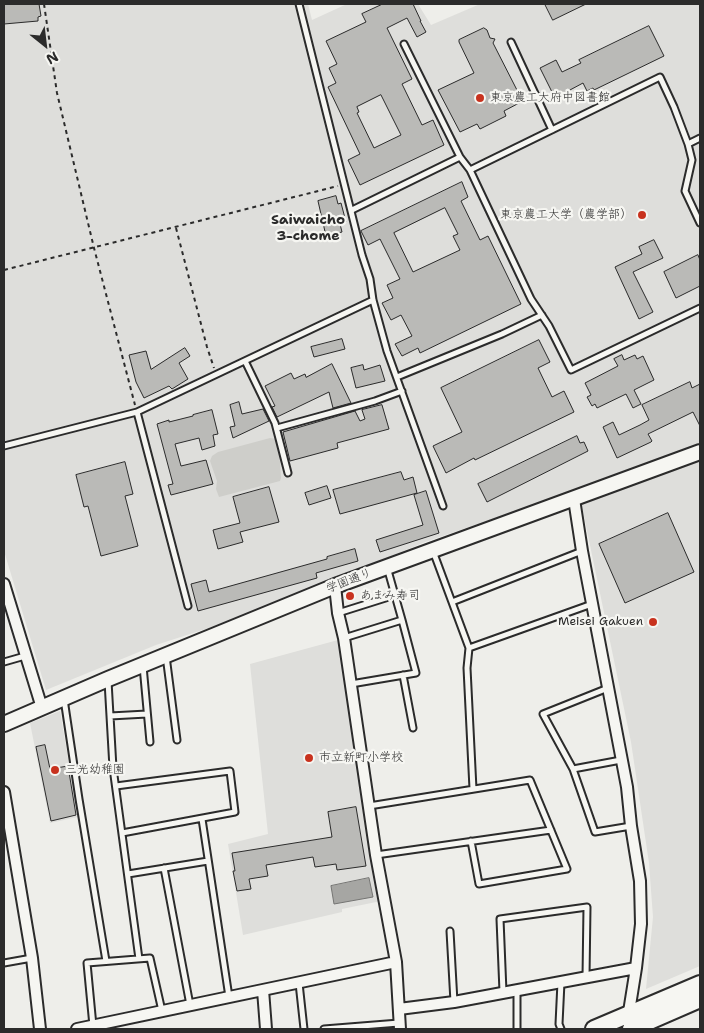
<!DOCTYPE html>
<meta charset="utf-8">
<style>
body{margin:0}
#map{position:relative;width:704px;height:1033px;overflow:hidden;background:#eeeeea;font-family:"Shantell Sans",sans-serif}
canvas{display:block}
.frame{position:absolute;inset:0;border:5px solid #2b2b2b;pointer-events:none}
.north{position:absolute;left:20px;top:20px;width:50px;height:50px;-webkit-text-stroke:4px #f6f6f2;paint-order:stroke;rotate:151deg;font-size:14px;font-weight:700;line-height:20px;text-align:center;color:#2b2b2b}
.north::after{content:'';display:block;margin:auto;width:18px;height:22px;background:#2b2b2b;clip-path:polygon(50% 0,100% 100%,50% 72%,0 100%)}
</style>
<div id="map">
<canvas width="704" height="1033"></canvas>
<div class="frame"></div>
<div class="north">N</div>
</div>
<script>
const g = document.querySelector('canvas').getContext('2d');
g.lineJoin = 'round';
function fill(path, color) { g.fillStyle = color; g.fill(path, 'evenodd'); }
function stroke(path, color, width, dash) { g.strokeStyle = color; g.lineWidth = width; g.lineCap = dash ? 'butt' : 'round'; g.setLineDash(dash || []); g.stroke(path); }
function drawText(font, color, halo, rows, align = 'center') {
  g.font = font + ' "Shantell Sans","Klee One",sans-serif'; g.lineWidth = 4.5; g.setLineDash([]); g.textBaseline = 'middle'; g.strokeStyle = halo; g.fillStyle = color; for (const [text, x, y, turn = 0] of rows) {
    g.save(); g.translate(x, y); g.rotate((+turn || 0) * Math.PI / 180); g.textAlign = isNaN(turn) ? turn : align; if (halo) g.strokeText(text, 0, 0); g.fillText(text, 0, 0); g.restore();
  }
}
fill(new Path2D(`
 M4 4H308L312 20 347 4H418L431 25 480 4H700V445L575 491 425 542 255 613 156 645 46 690 4 551Z
 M700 460V966L646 989 653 917 649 863 631 742 581 502Z
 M338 640 381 901 342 909V912L243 935 228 844 268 834 250 664Z
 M60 711 78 817 50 823 30 723Z`), '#dededb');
fill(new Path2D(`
 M270 438 276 439 279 447 281 478 280 481 219 497 216 489 217 481 210 461 212 456 218 452Z`), '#cececa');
const water = new Path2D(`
 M369 878 373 897 334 904 331 886Z`);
fill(water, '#a6a6a3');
stroke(water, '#757573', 1);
const building = new Path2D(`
 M4 4H39L41 16 38 17V21L4 24Z
 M383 4H413L421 21H420L426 32 417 37 407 18 387 28 412 79 402 84 422 125 433 120 444 145 360 185 348 160 360 154 328 87 336 83 329 68 337 64 326 41 366 22 362 14ZM381 95 401 135 374 148 357 113 359 112 357 107Z
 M545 4H586L553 20Z
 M649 26 664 56 594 90 593 88 587 91 583 83 555 98 540 68 556 60 562 72 581 63 579 60Z
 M484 28 487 30 490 38 495 39 493 43 519 94H517L521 102 504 111 506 116 480 129 477 124 460 132 438 90 474 73 459 42V40Z
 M462 182 468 197 461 201 480 240 488 236 521 304 420 353 418 348 402 356 395 344 412 336 401 315 391 320 382 303 393 298 387 285 400 279 380 239 368 245 361 231ZM445 208 458 234 453 236 460 250 413 272 394 233Z
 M336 196 338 204 341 203 346 222 340 224 342 232 326 236 318 201Z
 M654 240 663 258 633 272 653 312 639 319 615 267 642 254 639 247Z
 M698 255 700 260V286L676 298 664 272Z
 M342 339 345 349 314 357 311 347Z
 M539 340 550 362 538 368 552 397 564 391 574 412 475 460 474 458 446 473 433 446 462 432 441 388Z
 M185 348 190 356 179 363 188 379 172 389 169 386 144 398 136 382 129 355 146 351 151 369Z
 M622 355 624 360 635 355 637 359 643 356 654 380 634 390 641 404 633 408 626 394 597 408 595 404 592 406 587 397 591 395 585 383 618 366 614 359Z
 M332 364 351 403 333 408 329 392 277 417 272 407 275 406 265 386 291 373 294 379 305 374 306 377Z
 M363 365 364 370 380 365 385 381 356 388 351 368Z
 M690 382 692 388 700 384V426L693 412 648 434 652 441 651 442 617 458 603 427 613 422 619 435 640 425 649 420 642 405Z
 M239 402 242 414 263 409 269 421 233 438 230 427 235 426 230 405Z
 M382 405 389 429 337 443 338 448 290 461 283 432 355 411 360 421 365 419 362 410Z
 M212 410 218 434 213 435 215 446 202 450 199 438 175 444 181 466 206 460 213 484 171 495 168 485 173 484 157 424 169 420V422L193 416V415Z
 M577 436 580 443 584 442 588 451 487 502 478 484Z
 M125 462 133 494 125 496 138 546 101 556 88 506 84 507 76 475Z
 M401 472 404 480 413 477 417 493 340 514 333 490Z
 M327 486 331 498 309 505 305 493Z
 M269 487 279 522 240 532 243 542 218 549 213 530 240 523 233 497Z
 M426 491 439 533 380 552 376 540 423 525 414 495Z
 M668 513 694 572 625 603 599 544Z
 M355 549 358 561 316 573 317 578 198 611 191 584 206 580 209 592 327 559V557Z
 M45 745 50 769 68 766 76 815 51 821 36 747Z
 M356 807 366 866 337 870 336 864 315 867 313 857 266 865 268 876 249 879 251 889 237 891 233 871H235L232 853 332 837 328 812Z`);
fill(building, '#babab7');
stroke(building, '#2b2b2b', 1);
const lane = new Path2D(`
 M299 4 362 255 370 279 373 300 387 351 443 506
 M511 42 552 130
 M404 44 460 157
 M688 144 700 138
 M470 170 660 77 674 107 688 144 692 160 685 191 700 223
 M352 210 460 157 470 170 531 299 549 326 571 370 700 308
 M245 361 275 423 288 473
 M397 377 502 334 542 315
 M137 412 188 606
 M277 428 375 401 402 391
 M4 446 137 412 373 300
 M433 551 469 648 467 668 473 789
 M452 602 582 551
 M338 613 395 595
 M344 638 402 620
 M469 648 592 604
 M166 656 177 740
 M4 662 25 656
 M143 666 150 742
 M403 675 413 728
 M108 681 113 768 139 959
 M351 684 416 673 402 620 387 567
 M608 688 543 714 573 769 595 832 631 826
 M64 699 79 799 106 961
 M110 716 147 714
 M573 769 621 760
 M116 786 230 771 235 812 122 833
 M369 806 530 780 567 869 479 884 471 841
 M202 819 229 997
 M376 855 551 830
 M164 868 190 1005
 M128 874 208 861
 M450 931 454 1002
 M4 963 32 958
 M299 983 304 1029
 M503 992 500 919 587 907 586 977
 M93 1026 87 963 150 958 162 1011
 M324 1029 399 1023
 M517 1029V990
 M561 1029 559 1024 561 982`);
const street = new Path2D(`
 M574 499 582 551 627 787 631 826 640 881 641 924 636 968 628 1018
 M4 584 42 708
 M335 586 338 613 344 638 376 855 396 962 400 1029
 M4 792 32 958 40 1029
 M263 990 266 1029
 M399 1009 454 1002 636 968
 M77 1029 396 962`);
const secondary = new Path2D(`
 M4 724 108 679 335 586 700 452`);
const primary = new Path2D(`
 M594 1029 700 984
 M631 1029 700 999`);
stroke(lane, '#2b2b2b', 9);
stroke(street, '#2b2b2b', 14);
stroke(secondary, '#2b2b2b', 18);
stroke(primary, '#2b2b2b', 20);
stroke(new Path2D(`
 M44 4 57 93 94 248 135 405
 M176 228 207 347 214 368
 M4 270 338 186`), '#2b2b2b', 2, [4, 4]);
stroke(lane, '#f6f6f2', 5);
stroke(street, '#f6f6f2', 10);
stroke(secondary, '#f6f6f2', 14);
stroke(primary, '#f6f6f2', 16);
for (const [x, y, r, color] of [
 [480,98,5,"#c8321e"],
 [642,215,5,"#c8321e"],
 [350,596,5,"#c8321e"],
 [653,622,5,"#c8321e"],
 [309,758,5,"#c8321e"],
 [55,770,5,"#c8321e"]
]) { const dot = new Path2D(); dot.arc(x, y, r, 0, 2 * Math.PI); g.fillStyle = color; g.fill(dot); stroke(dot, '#f6f6f2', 2); }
drawText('12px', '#2b2b2b', '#f6f6f2', [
 ["東京農工大府中図書館",490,98],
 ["東京農工大学（農学部）",632,215,"right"],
 ["あまみ寿司",360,596],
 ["Meisei Gakuen",643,622,"right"],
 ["市立新町小学校",319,758],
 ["三光幼稚園",65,770]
], 'left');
drawText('12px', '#2b2b2b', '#f6f6f2', [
 ["学園通り",349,581,-21]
]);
drawText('bold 14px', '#2b2b2b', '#f6f6f2', [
 ["Saiwaicho",308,220],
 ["3-chome",308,236]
]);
</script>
